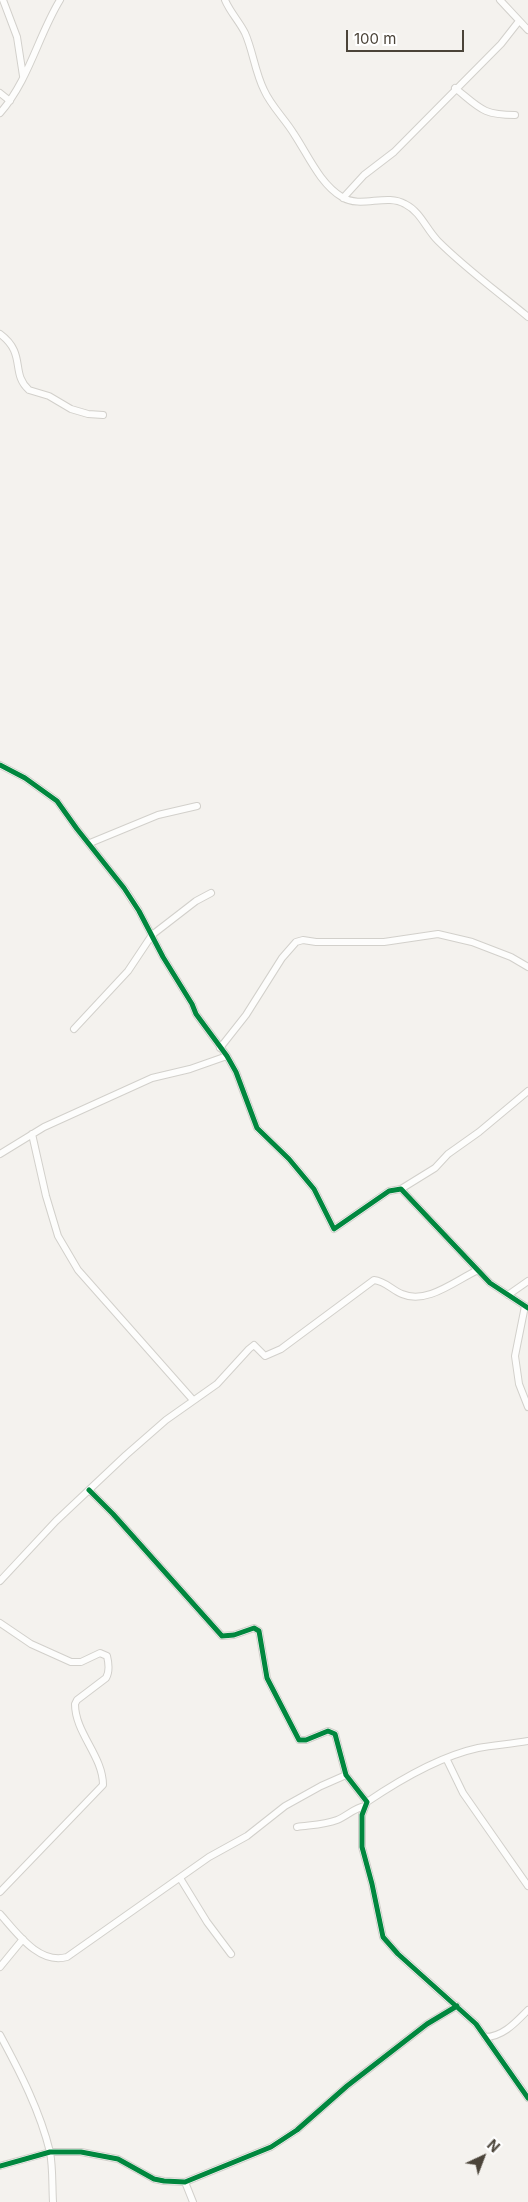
<!DOCTYPE html>
<style>
body{margin:0}
#map{position:relative;width:528px;height:2202px;overflow:hidden;background:#f4f2ee;font-family:Inter,sans-serif}
canvas{display:block}
.north{position:absolute;left:458px;top:2132px;width:50px;height:50px;-webkit-text-stroke:4px #fff;paint-order:stroke;rotate:43deg;font-size:14px;font-weight:700;line-height:20px;text-align:center;color:#4b4439}
.north::after{content:'';display:block;margin:auto;width:18px;height:22px;background:#4b4439;clip-path:polygon(50% 0,100% 100%,50% 72%,0 100%)}
.scale{position:absolute;left:346px;top:30px;width:118px;height:22px;box-sizing:border-box;border:2px solid #4b4439;border-top:0;padding-left:6px;font-size:15px;line-height:18px;white-space:nowrap;color:#4b4439;-webkit-text-stroke:4px #fff;paint-order:stroke}
</style>
<div id="map">
<canvas width="528" height="2202"></canvas>
<div class="north">N</div>
<div class="scale">100 m</div>
</div>
<script>
const g = document.querySelector('canvas').getContext('2d');
g.lineJoin = 'round';
function stroke(path, color, width, dash) { g.strokeStyle = color; g.lineWidth = width; g.lineCap = dash ? 'butt' : 'round'; g.setLineDash(dash || []); g.stroke(path); }
const minor = new Path2D(`
 M3 0 17 37 23 76
 M225 0C230 12 239 21 245 33 253 51 255 72 264 90 271 106 285 119 294 134 308 155 320 184 342 197 361 209 386 193 405 204 421 212 426 229 438 241 466 269 498 292 528 317
 M500 0 528 30
 M455 88C480 108 482 115 515 115
 M0 93 10 101
 M0 113C29 80 38 36 60 0
 M343 198 364 175 394 152 501 44 519 21
 M0 334C27 354 10 373 29 390L49 396 71 409 88 414 103 415
 M0 765 25 778 57 801 77 829 124 888 139 911 163 957 192 1004 196 1014 227 1056 236 1072 257 1128 289 1159 314 1189 334 1229 389 1191 401 1189 490 1283 528 1308
 M90 843 158 815 197 806
 M74 1029 128 971 152 935 196 901 211 893
 M220 1048 246 1015 282 958 296 942 303 940 316 942H384L438 934 472 942 511 957 528 967
 M32 1134 46 1196 58 1236 78 1270 193 1400
 M0 1154 44 1127 152 1078 190 1069 227 1056
 M401 1189 435 1168 448 1154 479 1132 528 1091
 M508 1295 528 1281
 M525 1306 515 1356 519 1384 528 1407
 M89 1490 113 1514 222 1636 234 1635 254 1628 259 1631 267 1678 299 1740H306L328 1731 335 1734 346 1775 367 1802 362 1815V1847L372 1884 383 1937 398 1954 476 2024 528 2098
 M0 1581 56 1521 126 1455 166 1420 217 1384 249 1349 254 1345 265 1356 281 1349 374 1280C385 1281 392 1290 402 1294 427 1305 456 1280 478 1270
 M0 1623 31 1644 71 1662H81L100 1653 107 1656C109 1664 110 1671 106 1678L77 1700 75 1704C75 1733 103 1756 103 1785L0 1892
 M447 1760 463 1793 528 1886
 M367 1802C398 1781 441 1756 478 1748 494 1745 512 1744 528 1741
 M297 1827C310 1825 324 1825 337 1820 347 1816 354 1808 365 1806
 M180 1878 207 1922 231 1954
 M0 1914C17 1933 39 1965 67 1957L209 1857 247 1836 285 1806 321 1786 346 1775
 M0 1967 23 1939
 M0 2035C20 2072 40 2111 50 2152 53 2168 52 2185 53 2202
 M485 2037C503 2037 516 2022 528 2010
 M0 2166 50 2152H81L118 2159 154 2179 164 2181 185 2182 271 2147 297 2130 347 2086 427 2024 457 2006
 M185 2182 193 2202`);
stroke(minor, '#d2d0cb', 8);
stroke(minor, '#fdfdfc', 6);
stroke(new Path2D(`
 M0 765 25 778 57 801 77 829 124 888 139 911 163 957 192 1004 196 1014 227 1056 236 1072 257 1128 289 1159 314 1189 334 1229 389 1191 401 1189 490 1283 528 1308
 M89 1490 113 1514 222 1636 234 1635 254 1628 259 1631 267 1678 299 1740H306L328 1731 335 1734 346 1775 367 1802 362 1815V1847L372 1884 383 1937 398 1954 476 2024 528 2098
 M0 2166 50 2152H81L118 2159 154 2179 164 2181 185 2182 271 2147 297 2130 347 2086 427 2024 457 2006`), '#00873e', 5);
</script>
